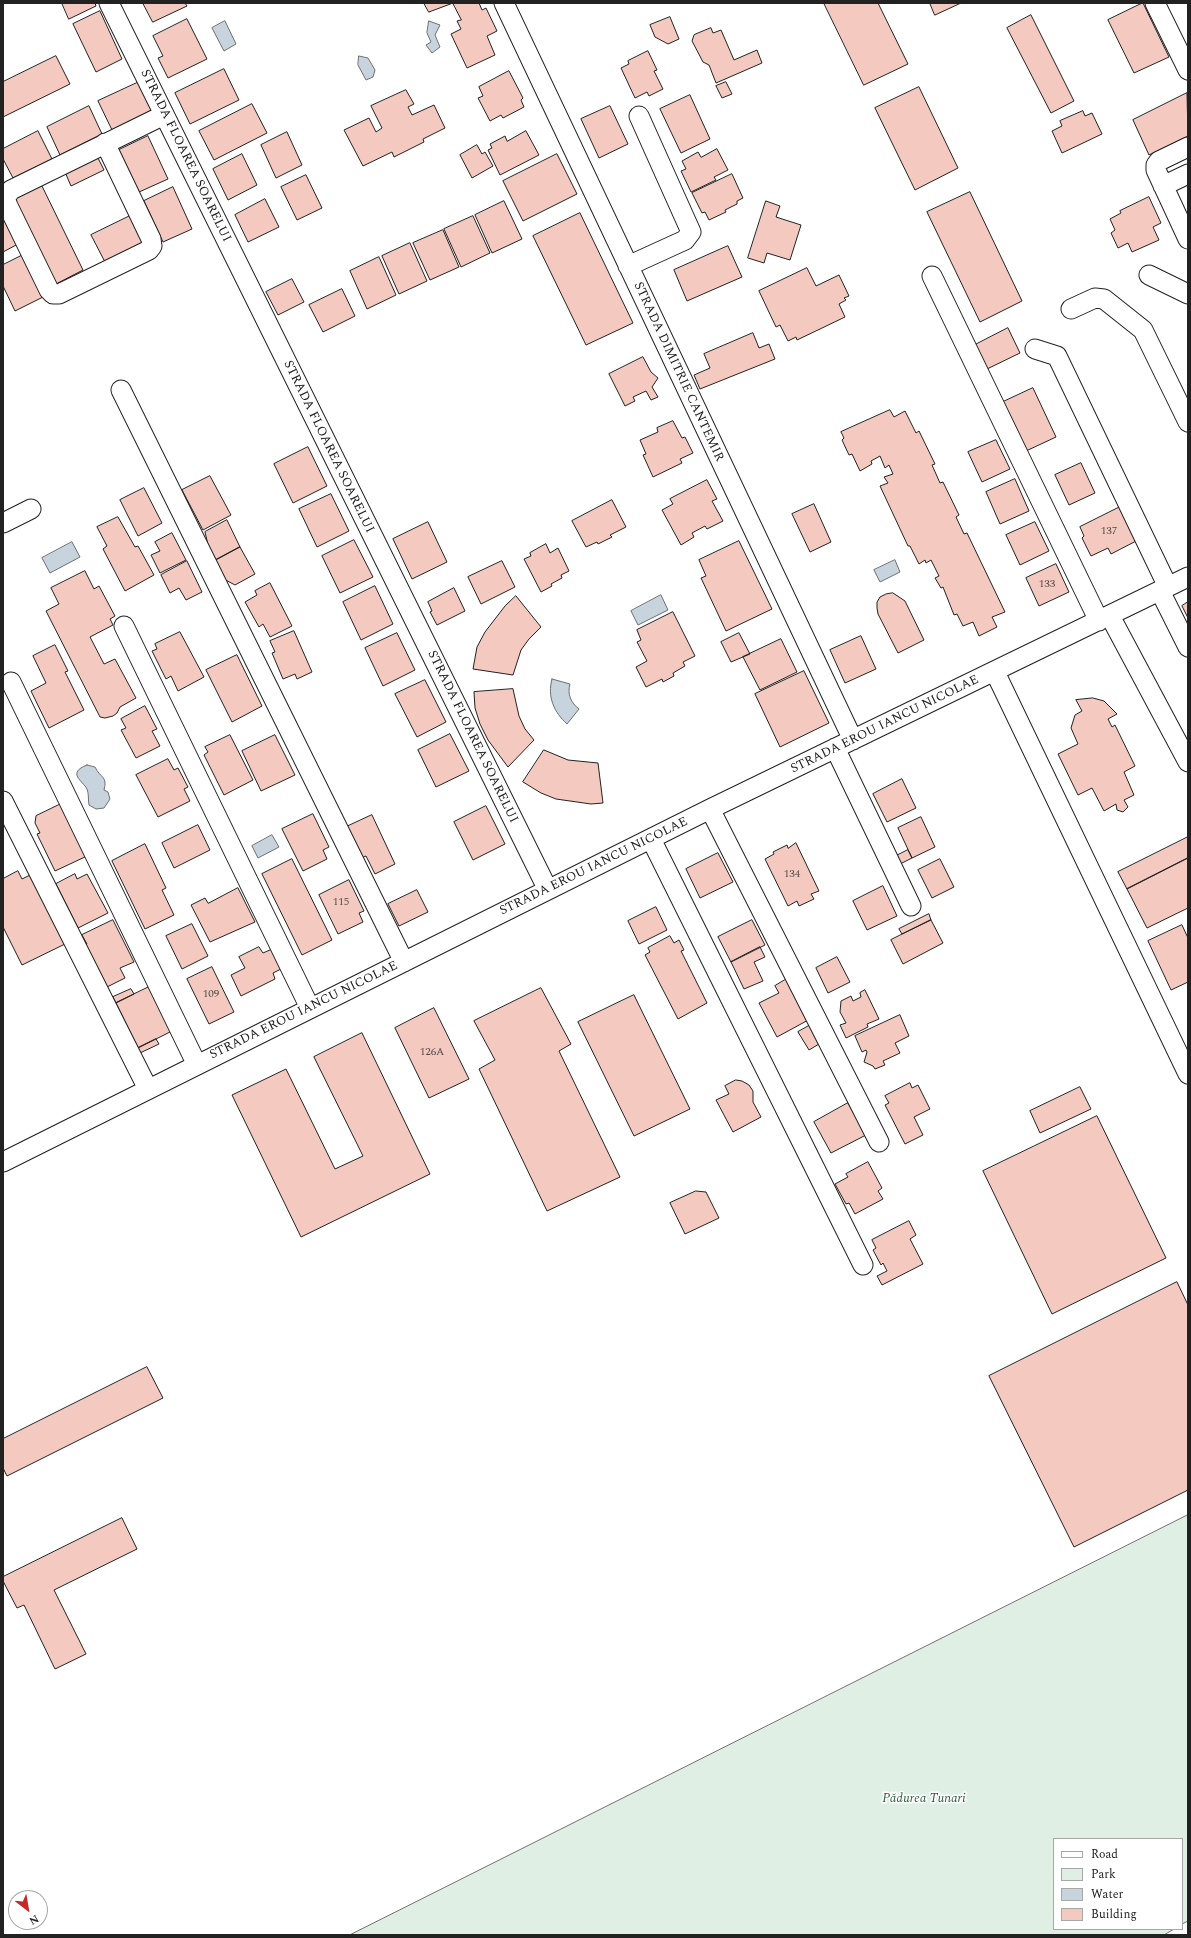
<!DOCTYPE html>
<meta charset="utf-8">
<style>
body{margin:0}
#map{position:relative;width:1191px;height:1938px;overflow:hidden;background:#fff;font-family:Spectral,serif}
canvas{display:block}
.frame{position:absolute;inset:0;border:4px solid #222;pointer-events:none}
.legend{position:absolute;left:1053px;top:1838px;width:130px;height:92px;box-sizing:border-box;background:#fff;border:1px solid #a7a7a7;margin:0;padding:5px 7px;list-style:none;font-size:12px;color:#222}
.legend li{display:flex;align-items:center;gap:8px;height:20px}
.legend b{width:20px;border:1px solid #a7a7a7}
.north{position:absolute;left:8px;top:1890px;width:40px;height:40px;box-sizing:border-box;background:#fff;border:1px solid #a7a7a7;border-radius:50%;rotate:149deg;font-size:11px;font-weight:700;line-height:16px;text-align:center;color:#222}
.north::after{content:'';display:block;margin:auto;width:14px;height:18px;background:#c62828;clip-path:polygon(50% 0,100% 100%,50% 72%,0 100%)}
</style>
<div id="map">
<canvas width="1191" height="1938"></canvas>
<div class="frame"></div>
<ul class="legend">
<li><b style="height:5px;background:#fff"></b>Road</li>
<li><b style="height:11px;background:#e0efe3"></b>Park</li>
<li><b style="height:11px;background:#c7d3dd"></b>Water</li>
<li><b style="height:11px;background:#f3c9c0"></b>Building</li>
</ul>
<div class="north">N</div>
</div>
<script>
const g = document.querySelector('canvas').getContext('2d');
g.lineJoin = 'round';
function fill(path, color) { g.fillStyle = color; g.fill(path, 'evenodd'); }
function stroke(path, color, width, dash) { g.strokeStyle = color; g.lineWidth = width; g.lineCap = dash ? 'butt' : 'round'; g.setLineDash(dash || []); g.stroke(path); }
function drawText(font, color, halo, rows, align = 'center') {
  g.font = font + ' Spectral,serif'; g.lineWidth = 3; g.setLineDash([]); g.textBaseline = 'middle'; g.strokeStyle = halo; g.fillStyle = color; for (const [text, x, y, turn = 0] of rows) {
    g.save(); g.translate(x, y); g.rotate((+turn || 0) * Math.PI / 180); g.textAlign = isNaN(turn) ? turn : align; if (halo) g.strokeText(text, 0, 0); g.fillText(text, 0, 0); g.restore();
  }
}
const green = new Path2D(`
 M1188 1515V1921L1182 1924V1839H1054V1929H1174L1164 1935H350Z`);
fill(green, '#e0efe3');
stroke(green, '#6f6f6f', 1);
const water = new Path2D(`
 M225 21 236 44 224 51 212 28Z
 M429 21 440 25 435 35 440 47 432 53 426 45 431 42 427 33Z
 M359 56 368 58 375 70 373 77 366 80 358 65Z
 M72 542 80 557 50 573 42 558Z
 M895 560 900 572 880 582 874 570Z
 M661 595 668 610 638 625 631 611Z
 M552 679 570 684C567 694 571 703 579 709L567 724C554 712 547 697 552 679Z
 M87 765 95 767C100 778 108 776 104 790L108 792 110 799 104 808 96 809 89 805C88 800 89 794 87 789 83 781 66 773 87 765Z
 M272 835 279 847 258 858 252 846Z`);
fill(water, '#c7d3dd');
stroke(water, '#6f6f6f', 1);
const building = new Path2D(`
 M62 3H95L96 6 69 19Z
 M143 3H185L187 6 153 22Z
 M424 3H453L429 12Z
 M453 3H479L482 10 486 8 497 31 487 36 495 55 467 68 451 34 461 29 457 21 461 20Z
 M824 3H878L908 64 864 85Z
 M930 3H961L935 15Z
 M1143 3 1169 57 1134 73 1108 20Z
 M100 11 122 59 96 72 73 24Z
 M1031 15 1074 101 1051 113 1007 28Z
 M670 17 679 39 668 44 655 37 650 25Z
 M187 19 207 59 168 78 158 58 163 56 153 36Z
 M711 28 713 33 721 30 734 60 757 50 762 63 716 83 709 65 703 62 692 41 694 35Z
 M648 51 657 70 654 71 663 89 649 96 647 92 635 98 621 68 629 64 628 61Z
 M56 56 70 84 3 117V82Z
 M224 69 239 100 190 124 175 93Z
 M509 71 523 98 521 100 524 107 503 118 501 115 490 121 478 98 483 96 479 87Z
 M139 82 152 110 112 130 98 101Z
 M726 82 732 94 722 98 716 86Z
 M919 87 958 168 915 190 875 108Z
 M406 90 414 104 408 107 412 115 434 105 445 128 423 139 424 142 394 157 392 152 363 166 344 130 369 118 376 132 382 128 371 106Z
 M1187 93 1188 136 1149 155 1133 120Z
 M690 95 710 139 681 153 660 109Z
 M252 104 267 133 214 160 199 131Z
 M89 106 102 134 60 155 47 127Z
 M610 106 628 144 599 158 581 119Z
 M1083 111 1085 116 1092 113 1102 134 1062 153 1052 131 1062 126 1060 121Z
 M38 131 52 159 13 178 3 159V149Z
 M526 131 539 155 500 175 488 150 492 148 490 144 505 136 507 141Z
 M287 132 302 165 276 178 261 145Z
 M148 136 168 179 139 192 119 150Z
 M477 145 482 154 485 152 493 166 472 178 460 155Z
 M717 149 728 170 714 177 716 180 691 192 681 171 686 169 682 161 698 152 701 157Z
 M242 154 257 185 228 200 213 169Z
 M557 154 577 194 523 221 503 181Z
 M97 156 104 170 71 186 65 172Z
 M732 174 743 198 737 201V204L725 210 726 212 709 220 705 212 702 213 692 193Z
 M306 175 322 208 297 220 281 187Z
 M41 184 83 270 56 284 14 198Z
 M173 187 192 229 163 242 144 201Z
 M970 192 1022 301 980 322 927 212Z
 M1149 197 1161 223 1153 227 1159 240 1132 252 1128 243 1118 248 1111 233 1115 230 1110 219 1121 213 1120 211Z
 M265 199 279 227 248 242 235 215Z
 M504 201 522 239 492 253 475 215Z
 M766 201 780 206 776 217 801 225 790 260 767 253 764 263 748 258Z
 M580 213 633 323 586 345 533 236Z
 M3 215 18 244 3 252Z
 M132 215 145 242 105 262 91 235Z
 M473 216 490 253 461 267 444 229Z
 M443 230 459 267 430 280 413 243Z
 M410 243 427 281 399 294 382 256Z
 M728 246 742 277 687 301 674 270Z
 M23 255 43 297 15 311 3 286V265Z
 M379 257 396 295 367 309 350 271Z
 M807 268 816 286 839 275 849 296 844 298 846 300 839 304 845 317 797 340 796 337 788 341 780 325 776 327 759 291Z
 M292 279 304 302 278 315 266 292Z
 M342 289 355 316 323 332 309 305Z
 M1008 328 1020 353 987 369 975 345Z
 M753 333 759 348 769 344 775 359 700 389 694 375 710 368 704 354Z
 M643 357 651 372 658 378 652 387 658 397 651 400 646 391 633 397 635 401 625 406 609 374Z
 M1033 388 1056 437 1026 451 1003 402Z
 M890 410 894 417 905 411 916 433 919 431 935 464 932 465 940 483 943 482 959 515 956 517 964 534 967 533 1005 612 992 617 997 627 979 636 973 622 963 626 957 614 954 615 943 587 941 588 935 578 939 576 931 560 926 563 925 560 919 564 910 546H908L880 486 888 483 884 477 893 474 889 465 885 468 880 456 871 461 872 464 860 471 852 454 849 455 842 440 844 438 841 432Z
 M673 421 682 438 685 437 693 453 680 459 682 463 653 477 643 455 646 454 640 440 658 432 657 428Z
 M996 440 1010 469 982 482 968 452Z
 M308 447 327 486 293 503 274 464Z
 M1081 463 1095 493 1069 505 1055 475Z
 M210 476 231 515 203 530 182 490Z
 M1015 479 1029 511 1000 524 986 492Z
 M707 480 717 499 712 501 723 521 707 529 705 526 692 533 694 537 681 545 662 510 673 504 670 499Z
 M144 488 162 523 138 536 120 500Z
 M331 494 349 531 317 547 299 509Z
 M612 500 626 527 610 535 612 537 598 544 597 542 586 547 572 521Z
 M814 504 831 542 810 552 792 514Z
 M1124 505 1140 539 1111 554 1108 548 1091 556 1082 538 1084 536 1080 527Z
 M118 517 135 547 138 546 154 575 125 591 103 549 107 546 97 527Z
 M227 520 240 547 212 562 205 532Z
 M428 522 447 562 412 579 393 539Z
 M1035 522 1049 551 1020 565 1006 535Z
 M172 533 186 560 160 573 151 555 160 551 155 542Z
 M354 540 373 577 340 593 322 556Z
 M739 541 772 609 726 631 701 578 706 576 699 560Z
 M546 544 550 553 558 548 569 571 561 575 562 578 551 584 552 586 541 592 524 559 531 556 530 553Z
 M240 547 255 574 235 585 220 577 212 562Z
 M187 561 202 592 186 600 179 588 170 593 161 575Z
 M502 561 515 587 481 604 468 577Z
 M1056 564 1069 592 1039 606 1026 578Z
 M85 571 94 589 99 586 115 616 110 619 113 625 90 637 104 664 115 659 136 698 120 707 117 713 113 716 105 718 100 717 46 611 59 604 51 588Z
 M270 583 292 626 270 637 263 624 259 627 245 602 257 595 255 591Z
 M375 586 393 624 361 640 343 602Z
 M454 588 465 611 437 625 430 612 432 611 428 602Z
 M893 593 905 601 924 640 898 653 878 614 877 608V602L880 597 886 594Z
 M516 596 541 627 529 639 521 650 513 675 473 669 477 647 485 632 505 606Z
 M1188 602V618L1182 606Z
 M673 612 695 656 683 662 685 666 673 673 674 676 663 682 662 679 646 687 636 667 647 661 637 642 641 640 637 630Z
 M294 631 312 672 297 679 295 674 283 679 272 653 275 652 270 641Z
 M180 632 204 677 178 691 171 676 166 679 152 651 157 649 155 644Z
 M397 633 415 670 383 686 365 648Z
 M739 633 750 654 731 662 721 642Z
 M861 636 876 669 845 683 830 650Z
 M781 639 797 672 760 690 743 657Z
 M55 645 68 671 65 672 84 710 49 728 31 691 46 683 33 656Z
 M237 655 262 706 232 722 206 670Z
 M804 671 829 723 780 747 755 694Z
 M425 680 446 722 417 737 395 694Z
 M513 689 519 716 525 729 534 740 508 767 488 740 480 724 475 708 474 692Z
 M1093 698 1104 701 1117 714 1108 719 1112 727 1115 725 1135 766 1124 772 1134 795 1124 800 1128 807 1123 812 1117 810 1116 804 1104 811 1092 788 1078 795 1058 754 1078 744 1071 728 1075 715 1082 711 1076 700Z
 M145 706 157 729 152 731 160 746 136 758 121 730 126 728 121 719Z
 M450 734 469 771 436 787 418 750Z
 M230 735 253 780 224 795 204 755 208 752 205 747Z
 M275 735 295 775 261 791 242 751Z
 M544 750 568 760 598 763 603 803 591 804 556 799 541 793 523 782Z
 M168 759 174 770 178 768 188 787 184 789 190 801 158 817 136 775Z
 M902 779 916 808 887 822 873 794Z
 M61 804 87 856 55 871 37 834 40 833 35 823 36 816Z
 M486 806 505 844 473 860 454 822Z
 M313 814 329 847 323 850 327 859 303 871 282 829Z
 M372 815 395 864 375 874 366 856 359 859 344 828Z
 M921 817 935 847 912 858 898 828Z
 M198 825 210 850 174 868 162 843Z
 M1188 837V858L1127 889 1118 872Z
 M796 843 819 891 811 894 814 899 799 906 797 901 788 906 765 859 774 854 773 852 787 845 788 848Z
 M145 844 166 888 162 890 174 915 145 929 112 861Z
 M908 850 912 858 900 864 896 856Z
 M718 853 733 882 700 898 686 869Z
 M1188 858V908L1147 928 1127 889Z
 M292 859 332 940 302 955 262 874Z
 M940 859 954 887 932 898 918 870Z
 M18 871 22 879 30 875 65 944 22 965 3 927V879Z
 M75 874 77 879 87 874 108 913 78 928 56 884Z
 M349 880 364 911 359 913 363 922 338 934 319 895Z
 M883 886 897 916 867 930 853 901Z
 M238 888 255 922 210 942 191 905 205 898 208 903Z
 M417 890 428 912 399 926 388 904Z
 M656 907 667 930 639 944 628 921Z
 M929 914 931 920 902 934 899 929Z
 M113 920 134 962 120 968 125 978 105 988 84 946 87 944 82 935Z
 M752 920 765 945 731 962 718 937Z
 M931 920 943 943 903 964 891 940Z
 M192 924 208 956 182 969 166 936Z
 M1182 925 1188 938V982L1171 990 1148 941Z
 M670 936 674 943 679 940 684 950 681 951 707 1003 678 1019 645 955 650 952 648 948Z
 M259 947 263 953 272 949 281 969 273 973 275 979 241 996 231 975 245 968 239 957Z
 M760 947 765 957 754 962 763 981 744 989 731 962Z
 M837 957 850 982 828 993 816 968Z
 M212 967 234 1012 209 1024 187 979Z
 M790 977 812 1018 777 1037 759 1003 779 993 775 986Z
 M151 986 172 1031 138 1048 116 1003Z
 M541 988 571 1044 559 1051 620 1177 547 1211 479 1069 495 1060 474 1021Z
 M131 989 134 994 116 1003 113 997Z
 M865 990 879 1019 867 1024 868 1027 846 1038 840 1025 846 1023 840 1012 841 1001 851 996 853 1001 861 997 860 993Z
 M634 995 690 1109 634 1136 578 1022Z
 M434 1008 469 1079 429 1098 395 1028Z
 M900 1015 909 1036 895 1043 900 1053 883 1061 885 1065 875 1069 873 1066 864 1062 867 1052 866 1050 862 1052 855 1036Z
 M814 1023 824 1041 809 1050 798 1032Z
 M362 1033 430 1174 301 1237 232 1095 286 1069 335 1169 363 1156 314 1057Z
 M156 1039 159 1044 140 1053 138 1048Z
 M736 1080 742 1081 749 1085 753 1091V1102L761 1117 733 1132 716 1100 729 1094 725 1086Z
 M910 1083 912 1088 918 1085 930 1109 914 1117 923 1135 905 1144 885 1105 889 1103 885 1096Z
 M1080 1087 1091 1109 1040 1133 1030 1111Z
 M848 1103 866 1135 831 1153 814 1122Z
 M1097 1116 1166 1258 1052 1314 983 1171Z
 M868 1162 882 1188 878 1191 883 1199 855 1214 849 1203 846 1204 835 1184 848 1177 846 1174Z
 M696 1191 706 1192 719 1218 685 1234 670 1203Z
 M909 1221 916 1235 910 1239 923 1264 882 1285 877 1276 887 1271 883 1263 881 1265 873 1250 876 1248 872 1240Z
 M1177 1282 1188 1305V1490L1074 1547 989 1376Z
 M147 1367 163 1398 7 1476 3 1468V1439Z
 M122 1518 137 1549 54 1590 86 1654 55 1669 24 1605 17 1608 3 1581V1577Z`);
fill(building, '#f3c9c0');
stroke(building, '#222', 1);
const minor = new Path2D(`
 M109 3 548 890
 M504 3 853 740
 M1155 3 1188 70
 M105 143 151 239 152 246 149 250 59 294H53L49 290 8 206 5 198 11 190 164 115
 M1188 147 1159 161 1156 165V170L1188 239
 M1163 186 1188 174
 M628 266 685 240 691 232 639 116
 M1149 275 1188 294
 M932 276 1099 621
 M1071 309 1095 298 1104 299 1143 330 1188 422
 M1035 349 1057 356 1168 587
 M121 390 404 962
 M3 523 31 509
 M1160 591 1188 647
 M1110 616 1188 762
 M124 626 310 1008
 M995 672 1188 1074
 M11 682 197 1065
 M835 748 911 906
 M3 801 148 1089
 M710 809 879 1142
 M651 839 863 1265
 M3 1162 710 809 1188 577`);
stroke(minor, '#222', 21);
stroke(minor, '#fff', 19);
drawText('11px', '#564c4a', null, [
 ["137",1109,532],
 ["133",1047,585],
 ["134",792,875],
 ["115",341,903],
 ["109",211,995],
 ["126A",432,1053]
]);
drawText('13px', '#222', '#fff', [
 ["STRADA FLOAREA SOARELUI",185,156,64],
 ["STRADA DIMITRIE CANTEMIR",678,372,65],
 ["STRADA FLOAREA SOARELUI",328,447,64],
 ["STRADA EROU IANCU NICOLAE",885,725,-26],
 ["STRADA FLOAREA SOARELUI",472,737,64],
 ["STRADA EROU IANCU NICOLAE",594,867,-26],
 ["STRADA EROU IANCU NICOLAE",304,1011,-26]
]);
drawText('italic 13px', '#2f5e38', '#fff', [
 ["Pădurea Tunari",924,1799]
]);
</script>
